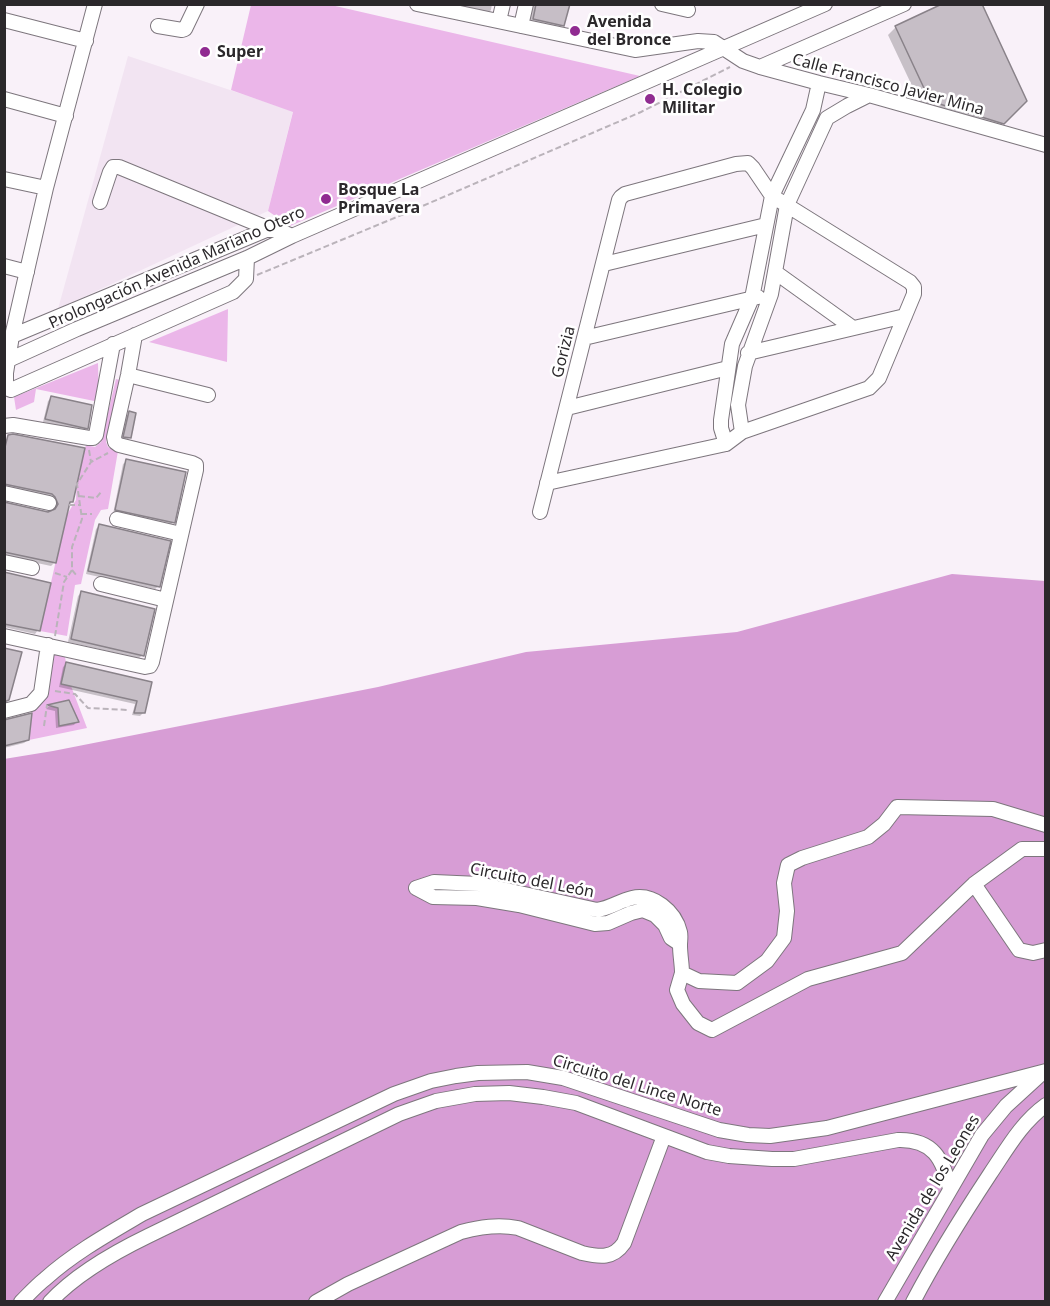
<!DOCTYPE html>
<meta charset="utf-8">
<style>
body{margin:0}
#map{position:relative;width:1050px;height:1306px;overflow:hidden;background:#f9f1f9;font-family:"Noto Sans",sans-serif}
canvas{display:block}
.frame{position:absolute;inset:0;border:6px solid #2b282b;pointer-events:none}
</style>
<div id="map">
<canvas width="1050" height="1306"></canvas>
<div class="frame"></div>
</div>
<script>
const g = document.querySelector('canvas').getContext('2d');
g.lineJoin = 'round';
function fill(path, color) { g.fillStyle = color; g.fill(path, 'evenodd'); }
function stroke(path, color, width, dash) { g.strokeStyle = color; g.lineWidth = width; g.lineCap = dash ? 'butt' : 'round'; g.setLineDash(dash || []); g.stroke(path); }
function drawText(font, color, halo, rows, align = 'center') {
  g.font = font + ' "Noto Sans",sans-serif'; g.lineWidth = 5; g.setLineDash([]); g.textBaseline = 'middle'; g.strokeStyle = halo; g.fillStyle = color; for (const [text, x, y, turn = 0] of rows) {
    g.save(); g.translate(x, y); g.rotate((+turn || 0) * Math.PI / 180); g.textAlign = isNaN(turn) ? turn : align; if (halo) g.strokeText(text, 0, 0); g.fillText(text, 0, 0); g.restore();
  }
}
fill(new Path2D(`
 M128 56 293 111 268 211 58 309Z`), '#f2e4f2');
fill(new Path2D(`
 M251 5H331L640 76 290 226 268 211 293 112 231 90Z
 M228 309 227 362 149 342Z
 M98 363 99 402 36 389 34 402 16 410 14 397Z
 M116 379 120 380 106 442 108 447 118 451 108 509 101 510 95 520 81 584 75 585 67 636 40 631 66 516 76 500 77 476 86 445 95 447 101 442Z
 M54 646 63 648 66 662 61 683 71 686 87 728 29 740 32 713Z`), '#ebb6e9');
fill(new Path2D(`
 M952 574 1045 581V1301H5L4 759 53 751 378 687 526 652 737 632Z`), '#d79dd5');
fill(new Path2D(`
 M451 4H492L491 10 485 16Z
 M533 4H568L563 25 557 31 528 25Z
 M896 27 1025 101 995 131 923 109 888 35Z
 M52 397 87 428 83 431 43 422 48 401Z
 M129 413V438L126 441 121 440 126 417Z
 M9 436 71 502 67 506 54 563 51 566 4 556V504L48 513 55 510 54 504 4 489V442Z
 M127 461 173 522 170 526 113 514 123 464Z
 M100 525 159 586 155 589 86 574 96 529Z
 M4 573 38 630 35 634 4 627Z
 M82 592 143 655 139 658 68 642 78 596Z
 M66 664 150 683 144 712 140 716 132 715 135 704 59 687 63 667Z
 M69 702 77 721 74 725 56 728 55 711 46 709 48 707Z
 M4 721 28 740 24 743 4 748Z`), '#0003');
const building = new Path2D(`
 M536 4H570L564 26 533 19Z
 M942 4H982L1027 101 1004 124 930 101 895 26Z
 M51 396 92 405 88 429 45 419Z
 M129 411 136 413 131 438 123 437Z
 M13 434 85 448 73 502H70L56 563 4 552V502L48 512 55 509 58 504 55 497 52 494 4 484V451L8 435Z
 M126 459 186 472 175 523 115 510Z
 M99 524 171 541 160 587 88 571Z
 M4 572 51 583 40 631 4 624Z
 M81 591 155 609 144 656 71 639Z
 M4 648 22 652 9 700 4 702Z
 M66 662 152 682 145 713H134L137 701 61 684Z
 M69 700 79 722 59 726 58 708 47 705Z
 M32 713 29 740 4 746V720Z`);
fill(building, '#c6bec6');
stroke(building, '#898289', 1.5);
const minor = new Path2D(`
 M95 4 46 188 12 336 6 373V388L11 390 233 292 246 279 247 258
 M417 4 635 50 698 41 714 42 743 61 760 67 819 83 869 95 1046 145
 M662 4 688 10
 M4 20 86 41
 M499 21 503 4
 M158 26 182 30 185 29 197 4
 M521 26 526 4
 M760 67 904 4
 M4 99 66 116
 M4 179 46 188
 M100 202 110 172 113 167H119L272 230
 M604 264 766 225
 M4 266 27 272
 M775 272 853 328
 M12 336 266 230H279L292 236
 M584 338 758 297
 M748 353 905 316
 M4 362 77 329 247 258 292 236 825 4
 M128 375 208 395
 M567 408 728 368
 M4 426 13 425 89 438H93L96 435 113 344
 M742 432 738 405 745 366 771 294 787 205 827 118 847 106 869 95
 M726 444 721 428V420L732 344 752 298 772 196 813 110 819 83
 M4 493 49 503
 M540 512 619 200 621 197 625 194 736 164 748 163 753 168 772 196 910 282 914 287V294L879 378 869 388 742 432 726 444 547 483
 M117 519 181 534
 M4 562 32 568
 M101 584 166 600
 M4 636 145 667 150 666 152 662 196 470V465L192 463 119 445 115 442 114 437 128 375 135 335
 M4 711 31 704 41 693 48 645
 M1046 825 993 809 897 807 884 824 868 837 802 858 788 865 784 883 787 911 784 938 767 961 737 983 699 981 682 973 677 990 683 1004 698 1023 712 1030 808 979 902 953 974 884 1022 849H1046
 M974 884 1019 950 1033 953 1046 950
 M416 888 434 882 479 884 597 910C611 908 619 901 632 898 653 893 675 911 680 932 681 936 680 941 680 945 680 955 682 964 682 973
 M416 888 433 897 477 898 519 905 595 924 608 923 631 913 643 910 655 915 665 925 671 938 680 944
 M21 1302C29 1294 36 1286 45 1279 74 1253 108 1234 142 1214L394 1094 431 1081 456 1076 478 1073 527 1072 563 1078 719 1130 748 1135 770 1136 827 1128 1046 1071
 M50 1302C76 1274 115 1252 148 1236L399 1114 436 1101 475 1094 509 1093 543 1097 576 1103 707 1152 729 1156 772 1159H794L898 1140C933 1139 943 1159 950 1189
 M316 1302 348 1284 461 1232C480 1227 498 1224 518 1228L582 1253C600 1257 613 1259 624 1243L664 1136
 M885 1302 982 1135 1006 1106 1041 1074
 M913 1302C936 1258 963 1215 990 1174 1007 1149 1021 1123 1046 1105`);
stroke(minor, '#7d767d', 16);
stroke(new Path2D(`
 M257 275 404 214 641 112 730 67
 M89 450 91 462
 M79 496 96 498 102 491
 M69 505H80
 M81 514H92
 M72 570 77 576
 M55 573 67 577
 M55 636 64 582 72 570V547L82 519 77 484 91 462 108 453
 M55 691 75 694 88 708 129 710
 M44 726 47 705`), '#bab3ba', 2, [6, 3]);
stroke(minor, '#fff', 14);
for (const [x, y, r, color] of [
 [575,31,6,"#902b91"],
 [205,52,6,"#902b91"],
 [650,99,6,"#902b91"],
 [326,199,6,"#902b91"]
]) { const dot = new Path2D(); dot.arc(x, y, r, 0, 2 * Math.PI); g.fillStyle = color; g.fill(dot); stroke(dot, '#fff', 2); }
drawText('bold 16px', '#2b282b', '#fff', [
 ["Avenida",587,22],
 ["del Bronce",587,40],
 ["Super",217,52],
 ["H. Colegio",662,90],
 ["Militar",662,108],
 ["Bosque La",338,190],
 ["Primavera",338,208]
], 'left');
drawText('16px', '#2b282b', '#fff', [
 ["Calle Francisco Javier Mina",888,85,15],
 ["Prolongación Avenida Mariano Otero",177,268,-24],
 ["Gorizia",564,352,-76],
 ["Circuito del León",532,881,11],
 ["Circuito del Lince Norte",637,1086,17],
 ["Avenida de los Leones",933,1188,-59]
]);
</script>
